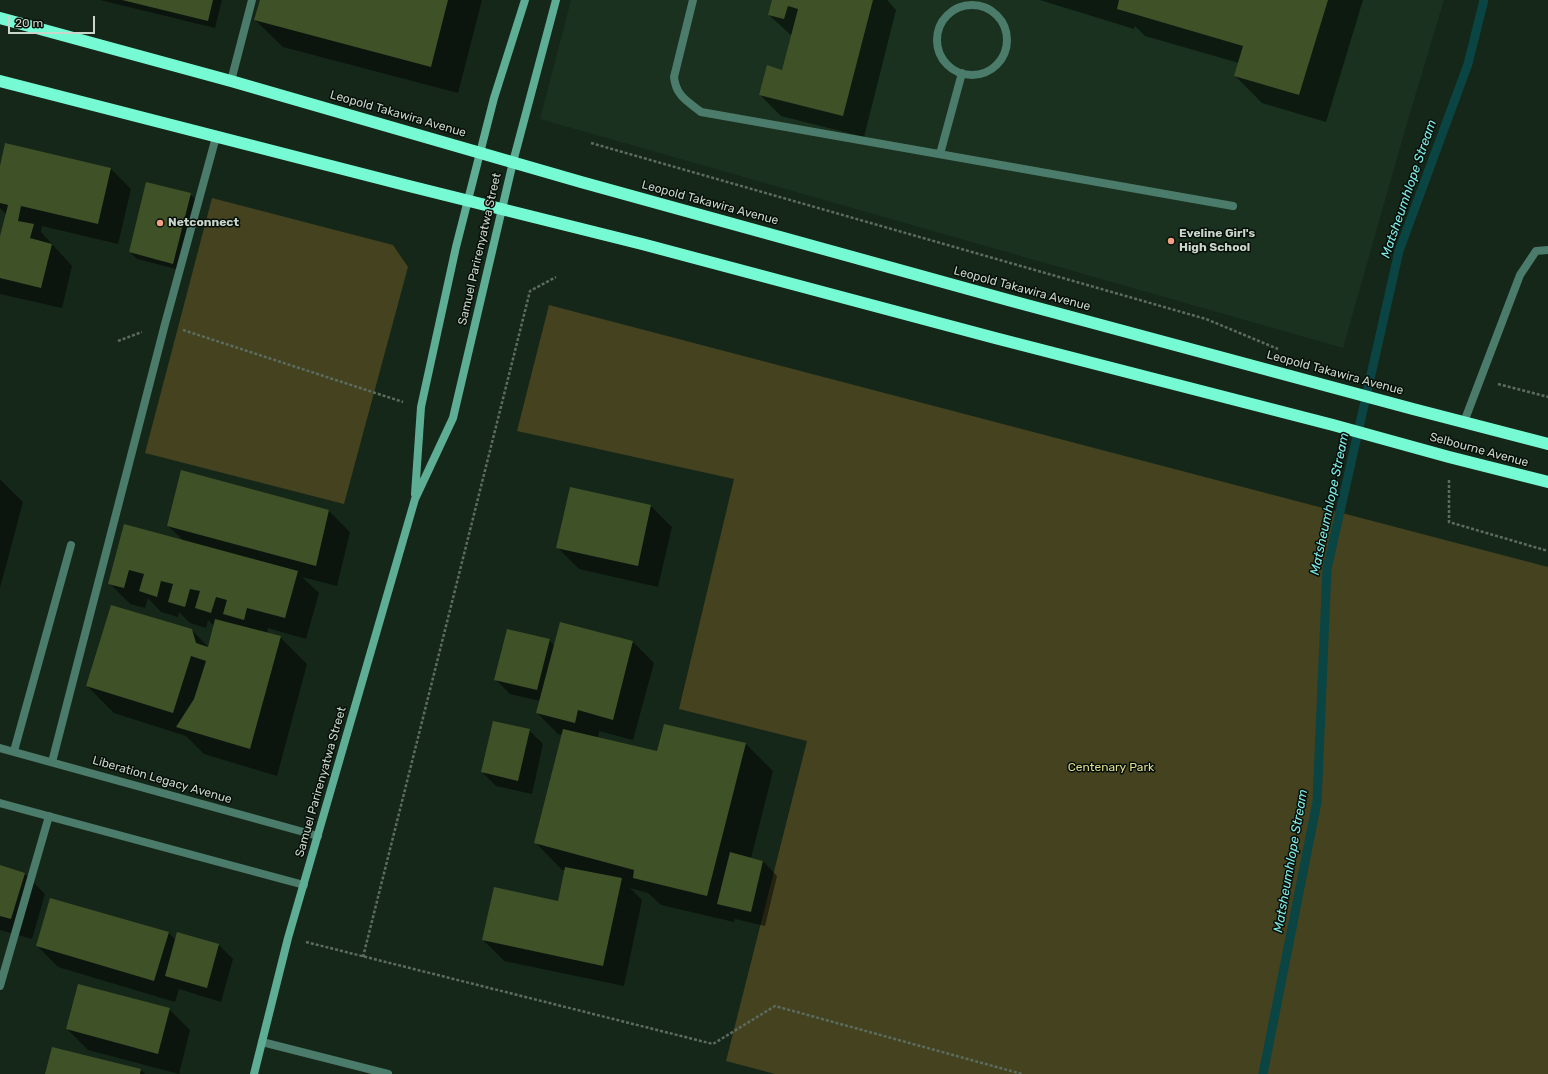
<!DOCTYPE html>
<style>
body{margin:0}
#map{position:relative;width:1548px;height:1074px;overflow:hidden;background:#152719;font-family:Rubik,sans-serif}
canvas{display:block}
.scale{position:absolute;left:8px;top:16px;width:87px;height:18px;box-sizing:border-box;border:2px solid #cad6cc;border-top:0;padding-left:5px;font-size:12px;line-height:14px;white-space:nowrap;color:#cad6cc;-webkit-text-stroke:3px #060e08;paint-order:stroke}
</style>
<div id="map">
<canvas width="1548" height="1074"></canvas>
<div class="scale">20 m</div>
</div>
<script>
const g = document.querySelector('canvas').getContext('2d');
g.lineJoin = 'round';
function fill(path, color) { g.fillStyle = color; g.fill(path, 'evenodd'); }
function stroke(path, color, width, dash) { g.strokeStyle = color; g.lineWidth = width; g.lineCap = dash ? 'butt' : 'round'; g.setLineDash(dash || []); g.stroke(path); }
function drawText(font, color, halo, rows, align = 'center') {
  g.font = font + ' Rubik,sans-serif'; g.lineWidth = 3; g.setLineDash([]); g.textBaseline = 'middle'; g.strokeStyle = halo; g.fillStyle = color; for (const [text, x, y, turn = 0] of rows) {
    g.save(); g.translate(x, y); g.rotate((+turn || 0) * Math.PI / 180); g.textAlign = isNaN(turn) ? turn : align; if (halo) g.strokeText(text, 0, 0); g.fillText(text, 0, 0); g.restore();
  }
}
fill(new Path2D(`
 M571 0H1444L1410 113 1343 348 540 119Z`), '#19311e');
fill(new Path2D(`
 M212 198 393 245 408 267 344 504 145 453Z
 M549 305 1548 567V1074H775L726 1061 807 741 679 709 734 479 517 431Z`), '#44421f');
fill(new Path2D(`
 M100 0H222L215 28Z
 M261 0H482L458 93 283 47 255 20Z
 M773 0H887L896 10 864 137 781 116 760 95 783 71 792 36 769 15Z
 M1040 0H1363L1326 122 1262 103 1235 76 1239 63 1145 36 1135 26 1134 29Z
 M110 168 131 189 118 244 42 226 41 232 72 266 62 308 0 294V237L7 215 0 208V170Z
 M190 194 197 201 180 270 137 259 130 252Z
 M182 471 329 511 350 532 337 586 302 577 319 593 306 639 268 628 267 633 280 637 307 664 277 776 204 754 186 736 114 713 87 686 192 630 209 648 214 626 208 620 206 628 190 623 179 612 178 617 161 612 148 598 145 608 130 604 109 583 125 525 184 541 168 526Z
 M0 479 23 502 0 588Z
 M651 506 672 527 658 587 579 569 558 548Z
 M561 623 633 642 654 663 633 740 599 731 598 738 658 752 664 725 746 744 773 771 751 858 763 861 777 876 765 926 735 919 734 922 661 905 648 893 630 888 642 900 624 986 504 961 483 940 559 902 565 870H562L535 842 562 735 558 734 537 713 540 701 510 694 496 680 549 640 555 646Z
 M529 730 543 744 532 794 496 786 482 772Z
 M0 866 24 873 45 894 32 939 0 930Z
 M169 933 176 940 219 945 233 959 221 1002 179 989 175 1002 58 967 37 946Z
 M169 1009 190 1030 179 1074 88 1050 67 1029Z
 M141 1070 145 1074H46Z`), '#0007');
stroke(new Path2D(`
 M1263 1074 1317 802 1327 569 1399 251 1468 64 1484 0`), '#0a4443', 9);
fill(new Path2D(`
 M122 0H213L208 21Z
 M260 0H448L431 67 254 20Z
 M772 0H873L843 116 759 95 767 65 782 70 798 9 788 6 784 19 768 15Z
 M1119 0H1328L1299 95 1234 76 1243 46 1117 9Z
 M5 143 111 168 98 224 21 206 18 221 34 224 30 238 52 244 41 288 0 278V236L8 205 0 203V166Z
 M146 182 191 193 173 264 129 252Z
 M181 470 329 510 316 566 167 526Z
 M570 487 651 505 638 566 556 548Z
 M124 524 298 571 285 618 247 608 244 620 223 614 227 600 216 597 211 613 195 608 200 591 190 589 185 607 168 602 173 584 161 581 157 597 139 591 144 574 129 570 124 588 108 584Z
 M111 605 192 629 196 643 208 647 215 619 281 636 250 749 176 727 194 699 206 661 191 656 173 713 86 686Z
 M560 622 633 641 613 720 578 710 575 723 536 713Z
 M507 629 550 639 537 690 494 680Z
 M493 721 530 729 518 781 481 772Z
 M664 724 746 743 707 896 633 878 634 870 534 843 563 729 657 751Z
 M730 852 763 861 751 912 717 904Z
 M0 865 25 873 11 919 0 916Z
 M565 867 622 878 603 966 482 940 494 887 558 901Z
 M50 898 169 932 154 981 36 946Z
 M177 932 219 944 207 988 165 976Z
 M78 984 170 1008 158 1054 66 1029Z
 M52 1047 141 1069 140 1074H45Z`), '#3f5126');
stroke(new Path2D(`
 M591 143 1206 319 1278 349
 M183 330 403 402
 M118 341 142 332
 M1498 384 1548 397
 M1449 480V522L1548 551
 M306 942 713 1044 775 1006 1022 1074
 M363 957 530 291 556 277`), '#5c6c5f', 2.5, [3, 2]);
stroke(new Path2D(`
 M693 0 674 77C676 96 687 101 701 112L1233 206
 M937 40a35 35 0 1 1 70 0a35 35 0 1 1-70 0Z
 M231 81 252 0
 M940 154 962 73
 M1464 422 1520 275 1536 251 1548 250
 M14 751 71 545
 M52 762 165 324 216 137
 M0 986 49 816
 M262 1042 388 1074`), '#4b7b6b', 8);
stroke(new Path2D(`
 M0 748 318 836
 M0 803 304 885`), '#4b7b6b', 8);
stroke(new Path2D(`
 M415 494 421 407 456 247 494 98 525 0
 M254 1074 288 938 415 499 453 418 513 162 556 0`), '#5dae95', 8);
stroke(new Path2D(`
 M0 18 231 81 581 182 1008 300 1413 409 1548 444
 M0 81 409 186 642 244 995 338 1333 425 1449 457 1548 482`), '#76fad3', 12);
for (const [x, y, r, color] of [
 [160,223,4,"#f2a080"],
 [1171,241,4,"#f2a080"]
]) { const dot = new Path2D(); dot.arc(x, y, r, 0, 2 * Math.PI); g.fillStyle = color; g.fill(dot); stroke(dot, '#060e08', 1.5); }
drawText('12px', '#cad6cc', '#060e08', [
 ["Leopold Takawira Avenue",398,114,16],
 ["Leopold Takawira Avenue",710,203,15],
 ["Samuel Parirenyatwa Street",480,249,-77],
 ["Leopold Takawira Avenue",1022,289,15],
 ["Leopold Takawira Avenue",1335,373,15],
 ["Selbourne Avenue",1479,450,15],
 ["Liberation Legacy Avenue",162,780,16],
 ["Samuel Parirenyatwa Street",321,782,-74]
]);
drawText('bold 12px', '#cad6cc', '#060e08', [
 ["Netconnect",168,223],
 ["Eveline Girl's",1179,234],
 ["High School",1179,248]
], 'left');
drawText('12px', '#dedc8d', '#060e08', [
 ["Centenary Park",1111,768]
]);
drawText('italic 13px', '#7febe8', '#060e08', [
 ["Matsheumhlope Stream",1409,189,-71],
 ["Matsheumhlope Stream",1330,504,-78],
 ["Matsheumhlope Stream",1291,861,-80]
]);
</script>
